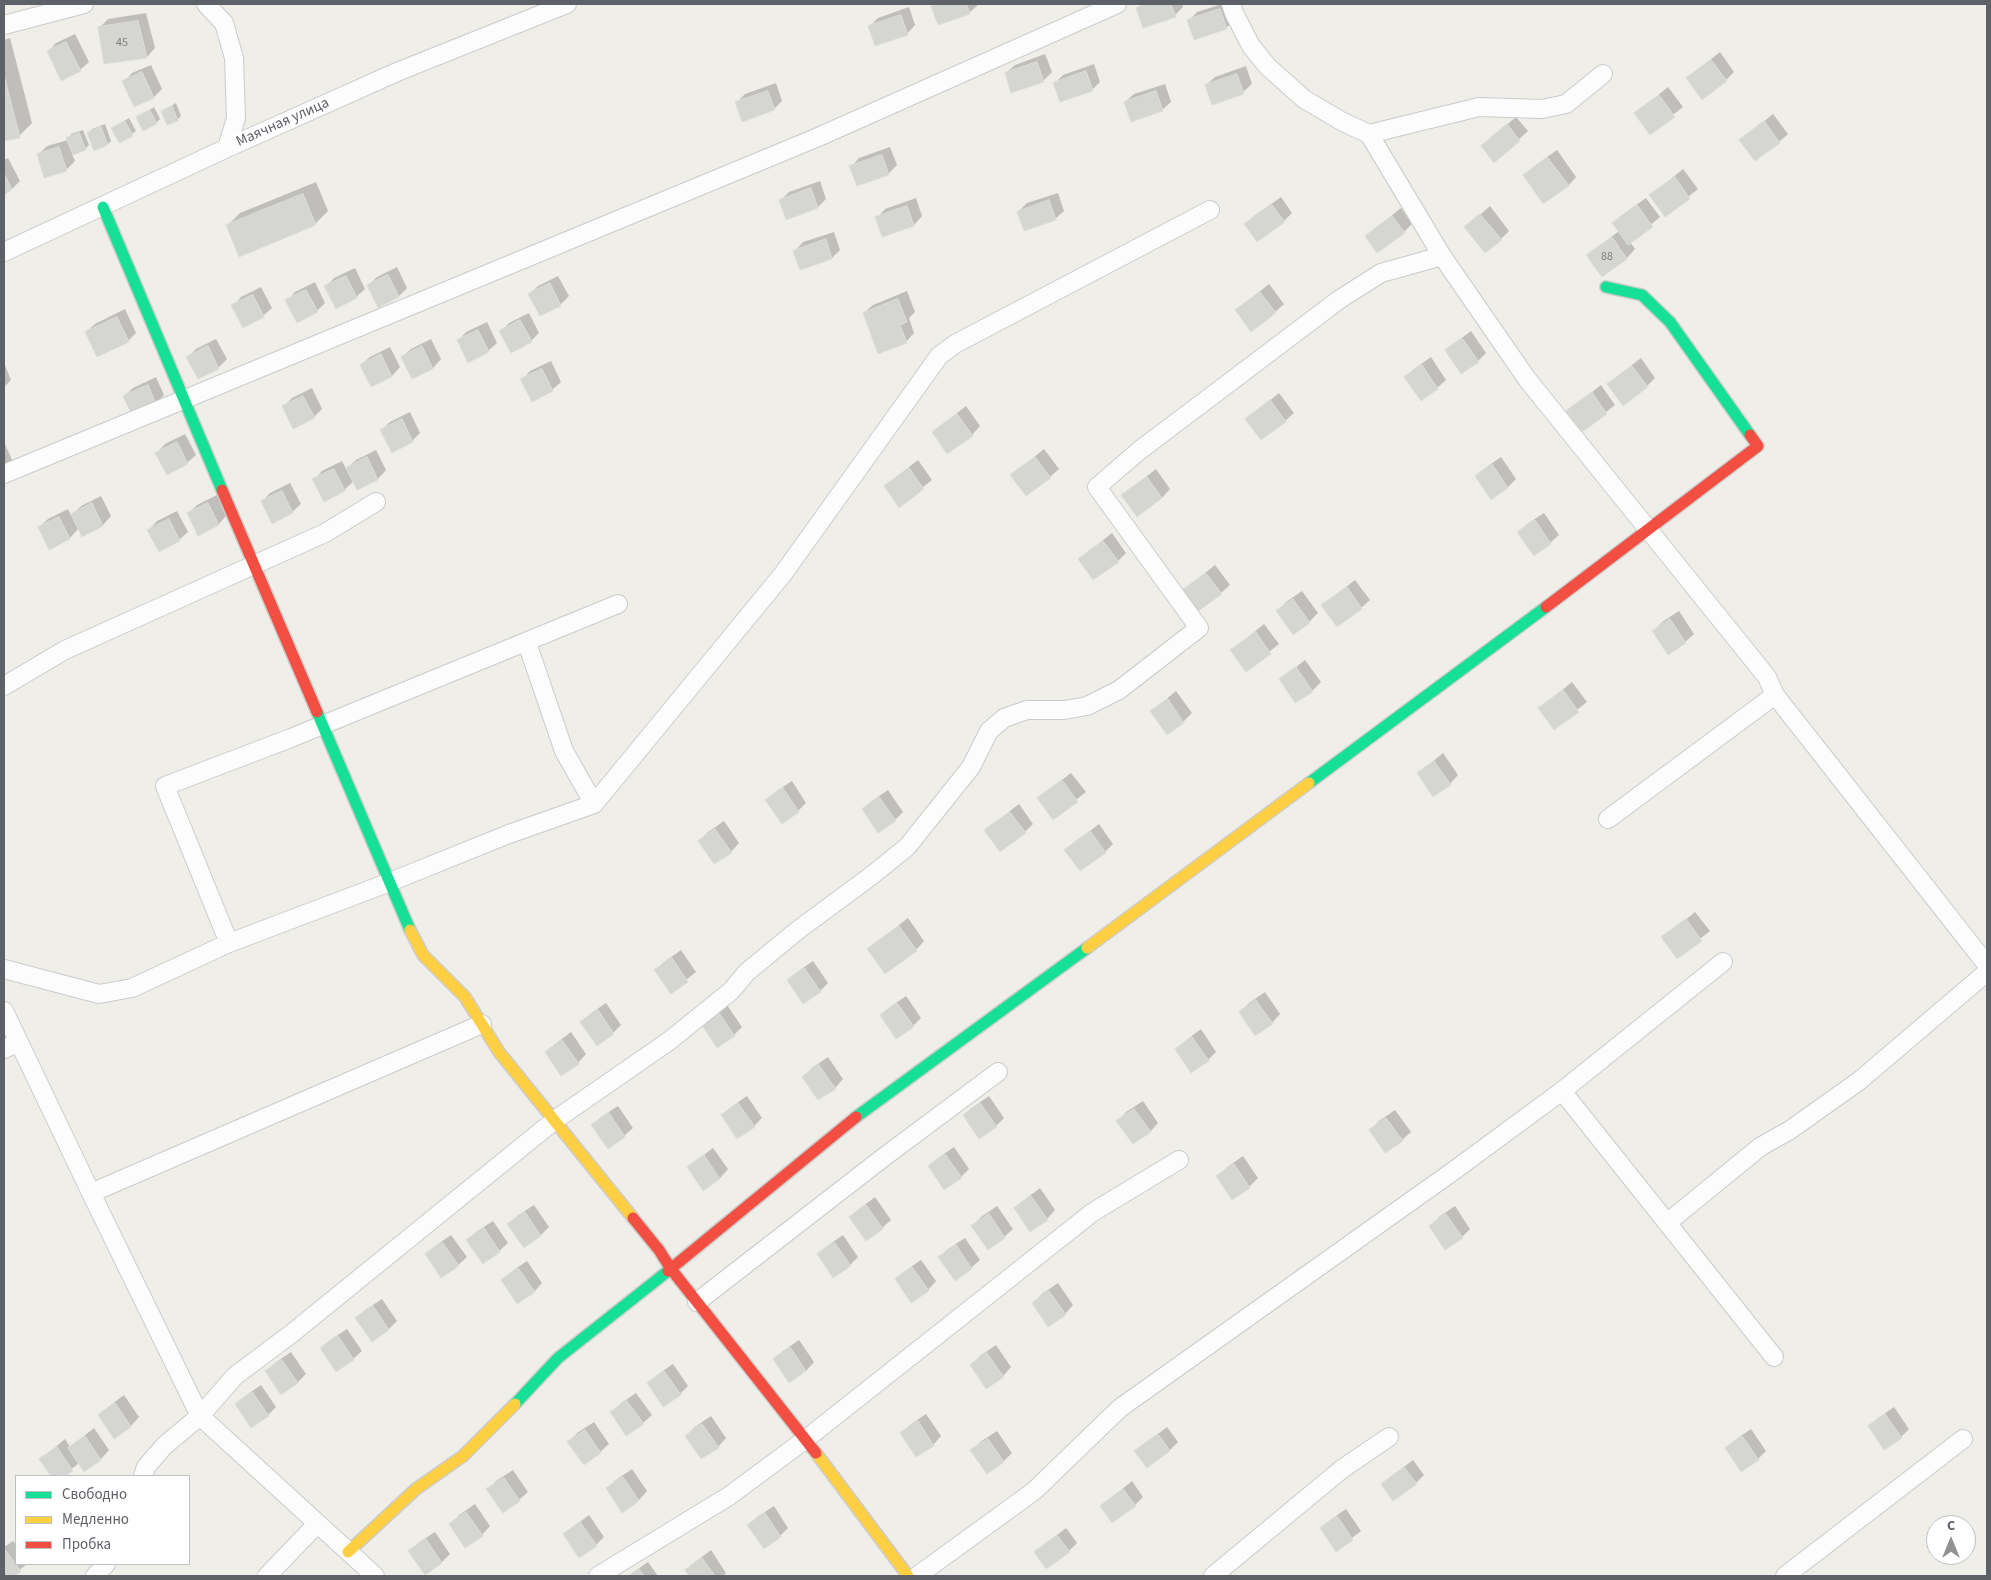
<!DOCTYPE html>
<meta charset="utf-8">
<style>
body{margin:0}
#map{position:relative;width:1991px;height:1580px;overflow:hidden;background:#efeee9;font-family:"Source Sans 3",sans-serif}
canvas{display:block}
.frame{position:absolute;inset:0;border:5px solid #5e6167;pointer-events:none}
.legend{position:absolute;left:15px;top:1475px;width:175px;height:90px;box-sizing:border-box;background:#fff;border:1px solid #bfc0c2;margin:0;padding:6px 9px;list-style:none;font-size:15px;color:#5e6167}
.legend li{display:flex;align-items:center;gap:10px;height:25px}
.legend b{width:25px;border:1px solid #bfc0c2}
.north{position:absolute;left:1926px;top:1515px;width:50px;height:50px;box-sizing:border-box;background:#fff;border:1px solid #bfc0c2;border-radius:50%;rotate:0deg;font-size:14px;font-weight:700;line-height:20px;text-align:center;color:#5e6167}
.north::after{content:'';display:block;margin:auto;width:18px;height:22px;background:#919294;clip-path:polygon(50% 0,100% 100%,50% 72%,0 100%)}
</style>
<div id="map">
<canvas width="1991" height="1580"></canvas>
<div class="frame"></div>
<ul class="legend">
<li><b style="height:6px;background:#16e098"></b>Свободно</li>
<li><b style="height:6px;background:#ffcf43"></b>Медленно</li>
<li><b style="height:6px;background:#f24e42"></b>Пробка</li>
</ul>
<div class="north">С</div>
</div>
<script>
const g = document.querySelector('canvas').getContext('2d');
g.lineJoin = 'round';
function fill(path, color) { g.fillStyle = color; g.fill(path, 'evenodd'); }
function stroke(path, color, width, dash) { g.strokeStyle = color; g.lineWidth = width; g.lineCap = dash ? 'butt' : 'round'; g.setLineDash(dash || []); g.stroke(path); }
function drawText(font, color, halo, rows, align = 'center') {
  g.font = font + ' "Source Sans 3",sans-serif'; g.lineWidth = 5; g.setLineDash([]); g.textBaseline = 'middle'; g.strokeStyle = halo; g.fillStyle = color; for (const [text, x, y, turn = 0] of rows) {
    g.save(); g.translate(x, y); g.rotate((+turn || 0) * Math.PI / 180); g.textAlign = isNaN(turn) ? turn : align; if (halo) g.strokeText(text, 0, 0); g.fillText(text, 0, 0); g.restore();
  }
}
fill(new Path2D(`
 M934 4H978V5L969 13 932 6Z
 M1142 4H1182L1183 7 1175 15 1138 8Z
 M1222 4H1229L1234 20 1226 28 1189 21 1197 12Z
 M909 7 915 25 907 34 870 26 878 18Z
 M146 13 155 48 147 57 105 62 99 28 108 19Z
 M75 34 89 62 80 70 48 52 56 43Z
 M10 38 32 123 19 136 4 140V40Z
 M1720 52 1734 72 1726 80 1687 78Z
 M1045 54 1052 72 1043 81 1006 73 1015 65Z
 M1094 64 1100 82 1092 90 1055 83 1063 75Z
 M151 65 162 89 154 97 124 82 132 73Z
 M1246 66 1252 84 1243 92 1206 85 1215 77Z
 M776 83 782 101 774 109 737 102 745 94Z
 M1165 84 1171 102 1162 110 1125 102 1134 94Z
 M1668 87 1683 107 1650 133 1636 113Z
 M176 103 181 116 177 120 163 111Z
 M154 107 160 119 156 123 138 117Z
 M1773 114 1788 134 1779 142 1741 140Z
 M1516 117 1528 131 1495 161 1491 138Z
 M129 118 136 131 120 142 113 128Z
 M105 124 111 141 108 144 89 133 92 129Z
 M83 130 89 145 85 149 72 154 75 161 66 170 38 155 47 146 68 140 71 134Z
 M890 147 897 165 888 174 851 167 859 158Z
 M1557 150 1576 177 1568 186 1525 175 1533 167Z
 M8 158 20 181 12 189 4 193V160Z
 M1683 169 1698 189 1665 215 1651 195Z
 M820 181 826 199 818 207 781 200 789 192Z
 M316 182 328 211 315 224 227 226 240 213Z
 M1058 193 1064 211 1055 219 1018 212 1027 203Z
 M1281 197 1292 213 1284 221 1246 225 1254 216Z
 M916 198 922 216 914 225 883 235 877 218 885 209Z
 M1646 198 1660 217 1630 242 1635 249 1627 258 1602 275 1588 255 1619 231 1613 224 1622 215Z
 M1490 206 1509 231 1501 239 1466 227Z
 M1401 208 1412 224 1404 232 1366 236Z
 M834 232 840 250 832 258 801 269 795 251 803 242Z
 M397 267 407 288 399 296 379 306 368 286 377 277Z
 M355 268 365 289 356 297 326 287 334 278Z
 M558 276 569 296 560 305 530 294 538 286Z
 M315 282 325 303 317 311 287 301 295 292Z
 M1269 284 1284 304 1275 312 1237 310Z
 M261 287 272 308 263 316 233 306 241 297Z
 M907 291 915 312 909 318 914 333 906 342 864 313 873 305Z
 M125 309 136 333 128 341 86 332 95 324Z
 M529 313 539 333 531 341 501 331 509 323Z
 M487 322 497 343 488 351 458 341 466 332Z
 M1471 331 1486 353 1478 361 1446 350Z
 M216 339 227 359 218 368 188 357 196 349Z
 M431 339 441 359 433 368 413 378 402 357 411 349Z
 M390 347 400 367 392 376 371 385 361 365 370 357Z
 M1431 357 1446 380 1437 388 1406 377 1414 369Z
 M1641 358 1655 378 1647 386 1608 384Z
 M551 361 561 382 552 390 522 380 530 371Z
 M4 363 11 380 4 387Z
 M156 377 164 395 156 403 124 396 133 388Z
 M1601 385 1615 405 1582 431 1568 411Z
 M312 388 322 409 314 417 283 407 292 398Z
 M1279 393 1294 413 1285 421 1247 419Z
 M966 406 980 426 972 435 933 432Z
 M410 412 420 433 412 441 382 430 390 422Z
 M185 434 196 455 187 463 157 453 165 444Z
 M4 442 13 462 4 471Z
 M1044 449 1059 469 1050 477 1012 475Z
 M376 450 386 470 378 479 358 489 354 481 344 490 314 480 322 471 342 461 346 469 356 460Z
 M1501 457 1516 479 1508 487 1491 498 1476 476 1485 468Z
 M918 460 932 480 899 506 885 486Z
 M1156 469 1170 489 1162 498 1123 495Z
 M290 483 301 504 292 512 262 502 270 493Z
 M217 495 227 515 219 524 199 534 188 514 197 505Z
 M101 496 111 516 103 525 83 535 79 528 70 538 50 548 39 527 48 519 68 509 71 516 81 506Z
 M177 511 188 532 179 540 149 530 157 521Z
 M1544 513 1559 535 1550 543 1519 532 1527 524Z
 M1112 533 1126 553 1118 561 1079 559Z
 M1215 565 1230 585 1221 593 1183 591Z
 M1355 580 1370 600 1361 608 1323 605Z
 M1302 591 1318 613 1309 622 1293 633 1278 611 1286 602Z
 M1679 611 1694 634 1685 642 1654 631 1662 622Z
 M1264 624 1279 644 1246 670 1232 650Z
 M1305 660 1321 682 1312 691 1296 702 1281 679Z
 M1572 682 1587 702 1554 728 1540 708Z
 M1176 691 1192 713 1183 722 1167 733 1152 711Z
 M1443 753 1458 775 1450 784 1419 773Z
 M1071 773 1086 792 1053 818 1039 798Z
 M792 781 806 803 798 811 767 800 775 792Z
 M888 790 903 812 895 820 863 809 872 801Z
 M1019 804 1033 824 1025 832 986 830Z
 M724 821 739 843 731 852 699 841 708 832Z
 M1099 824 1113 844 1105 852 1066 850Z
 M1695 912 1710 931 1677 957 1663 938Z
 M908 918 924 941 916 950 868 949Z
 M681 950 696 972 671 992 656 970 664 962Z
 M813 961 828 983 820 991 788 980 797 972Z
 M1265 992 1280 1014 1272 1023 1240 1012 1249 1003Z
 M906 996 921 1018 913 1026 881 1015 890 1007Z
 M606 1003 621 1025 613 1033 582 1022 590 1014Z
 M727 1005 742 1027 734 1035 702 1024Z
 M1201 1029 1216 1052 1208 1060 1176 1049 1185 1041Z
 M571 1032 586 1054 578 1063 546 1052 555 1044Z
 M828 1057 843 1079 835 1088 803 1077 812 1068Z
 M747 1096 762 1118 754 1126 722 1115 731 1107Z
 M989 1096 1004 1118 996 1126 964 1115 973 1107Z
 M1143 1101 1158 1123 1150 1132 1118 1121 1126 1112Z
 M618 1106 633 1128 624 1136 608 1147 593 1125 601 1117Z
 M1395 1110 1411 1132 1402 1140 1370 1130 1379 1121Z
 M954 1147 969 1169 961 1177 929 1166 938 1158Z
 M713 1148 728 1169 720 1178 703 1189 688 1167Z
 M1243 1156 1258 1178 1249 1187 1233 1198 1218 1176 1226 1168Z
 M1040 1188 1055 1210 1047 1219 1015 1208 1024 1200Z
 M875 1197 891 1220 882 1228 851 1217 859 1209Z
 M534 1205 549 1227 541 1235 524 1246 509 1225 517 1216Z
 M997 1206 1013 1229 1004 1237 973 1226 981 1217Z
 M1455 1206 1470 1229 1462 1237 1431 1226 1439 1217Z
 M493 1221 508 1243 499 1251 468 1240 476 1232Z
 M451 1235 467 1257 458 1265 427 1254 435 1246Z
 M843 1235 858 1257 850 1265 819 1254 827 1246Z
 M965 1238 980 1260 971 1268 940 1257 948 1249Z
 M921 1260 936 1281 928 1290 896 1279 905 1271Z
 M527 1261 542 1283 534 1292 502 1280 511 1272Z
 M1058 1283 1073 1305 1065 1314 1033 1303 1042 1294Z
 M382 1299 397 1321 388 1330 357 1318 365 1310Z
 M347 1329 362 1351 353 1359 322 1348 330 1340Z
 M799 1340 814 1362 806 1371 774 1359 783 1351Z
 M996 1345 1011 1367 1003 1376 971 1365 980 1356Z
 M291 1352 306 1374 298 1382 281 1394 266 1372 275 1363Z
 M673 1364 688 1386 680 1394 648 1384 657 1375Z
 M261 1385 276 1407 268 1415 236 1404 245 1396Z
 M636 1393 652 1415 643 1423 612 1413 620 1404Z
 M124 1395 139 1417 131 1426 114 1437 99 1415 108 1407Z
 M1894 1407 1909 1429 1901 1437 1869 1426 1878 1418Z
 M926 1414 941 1436 933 1445 902 1433 910 1425Z
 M711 1416 726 1438 718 1447 702 1458 686 1436 695 1427Z
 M594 1422 609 1444 600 1452 569 1442 577 1433Z
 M1167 1427 1178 1442 1169 1451H1136Z
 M94 1428 109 1450 101 1459 84 1470 79 1463 63 1476H53L41 1459 65 1439 70 1447Z
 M1751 1429 1766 1451 1758 1459 1726 1448 1735 1440Z
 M997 1431 1012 1453 1004 1461 972 1451 980 1442Z
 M1413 1460 1424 1475 1416 1483 1382 1484Z
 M632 1469 647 1491 639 1500 622 1511 607 1489 616 1480Z
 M513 1470 528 1492 519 1500 488 1490 496 1481Z
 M1132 1481 1143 1497 1135 1505 1101 1506Z
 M475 1504 490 1526 482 1535 451 1524 459 1515Z
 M774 1506 788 1528 780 1536 749 1525 757 1517Z
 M1346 1509 1361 1531 1336 1550 1321 1528 1330 1520Z
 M589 1515 604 1537 596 1545 564 1534Z
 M1066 1528 1077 1543 1069 1551 1035 1552Z
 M435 1532 450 1554 442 1562 425 1573 410 1551 418 1543Z
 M13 1541 16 1545V1564H27L12 1576H4V1547Z
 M711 1550 726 1573 723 1576H691L686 1570 695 1562Z
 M648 1562 658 1576H628L632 1573Z`), '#0003');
const building = new Path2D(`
 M936 4H966L970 14 938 25 931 6Z
 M1148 4H1171L1176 17 1143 28 1136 8Z
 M1220 9 1227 29 1194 40 1187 20Z
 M901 15 908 35 875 46 868 26Z
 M138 21 147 58 104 64 98 27Z
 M66 42 81 71 61 81 47 51Z
 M1711 60 1727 81 1702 100 1686 78Z
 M1037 62 1044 82 1011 93 1005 73Z
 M1086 71 1093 91 1060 102 1053 83Z
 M142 72 154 98 134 107 122 81Z
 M1237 74 1244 94 1212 105 1205 85Z
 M4 75 20 138 4 141Z
 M768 91 775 110 742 122 735 102Z
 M1156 91 1163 111 1131 122 1124 102Z
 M1659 95 1675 117 1650 135 1634 113Z
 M172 106 178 121 167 125 161 111Z
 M150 110 157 124 143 131 136 117Z
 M125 121 133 136 119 143 111 128Z
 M1764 121 1780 143 1755 161 1739 140Z
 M1507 124 1520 141 1494 163 1481 146Z
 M101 127 108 145 94 151 87 133Z
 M79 133 86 150 73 155 66 138Z
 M59 147 67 171 44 178 37 154Z
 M882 155 889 175 857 186 849 166Z
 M1548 158 1569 186 1543 204 1523 175Z
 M4 173 12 190 4 195Z
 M1675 177 1690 199 1665 217 1649 195Z
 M811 188 818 208 786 220 779 200Z
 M303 194 316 225 239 257 226 225Z
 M1049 200 1056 220 1024 231 1017 212Z
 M1272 205 1285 222 1257 242 1244 224Z
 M1637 205 1653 227 1628 245 1612 223Z
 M907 206 914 226 882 237 875 217Z
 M1480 214 1502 240 1485 253 1464 227Z
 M1392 216 1405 233 1377 253 1365 236Z
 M1612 237 1627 259 1602 277 1586 255Z
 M826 239 832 259 800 270 793 251Z
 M388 275 399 297 378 308 367 285Z
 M346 276 357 298 336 309 324 286Z
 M550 283 561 306 540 316 528 294Z
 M306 290 318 312 297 323 285 300Z
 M1260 292 1276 313 1251 332 1235 310Z
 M253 295 264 317 243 328 231 305Z
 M898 299 907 322 900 325 907 343 878 354 863 313Z
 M117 317 129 342 97 357 85 332Z
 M520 320 532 342 511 353 499 331Z
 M478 330 489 352 468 363 457 340Z
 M1462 338 1479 362 1461 374 1445 350Z
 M208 346 219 369 198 379 186 357Z
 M422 346 433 369 412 379 401 357Z
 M381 354 392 377 371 387 360 365Z
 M1422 365 1438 389 1421 401 1404 377Z
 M1632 366 1648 387 1623 406 1607 384Z
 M542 369 553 391 532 402 520 379Z
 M148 385 156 404 132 415 123 396Z
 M1592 392 1607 414 1582 432 1566 411Z
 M303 396 315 418 293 429 282 406Z
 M1270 400 1286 422 1261 440 1245 419Z
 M957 414 973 436 947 454 932 432Z
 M402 419 413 442 392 453 380 430Z
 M177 442 188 464 167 475 155 453Z
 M367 457 378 480 357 490 346 468Z
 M1035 457 1051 478 1026 496 1010 475Z
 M1492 464 1508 488 1491 500 1475 476Z
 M909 468 924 489 899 508 884 486Z
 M334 469 345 491 324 502 312 479Z
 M1147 477 1162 498 1137 517 1121 495Z
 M282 491 293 513 272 524 261 501Z
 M92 503 103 526 82 537 71 514Z
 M208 503 219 525 198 536 187 513Z
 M59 517 70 539 49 550 38 527Z
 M169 519 180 541 159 552 147 530Z
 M1535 520 1551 544 1534 556 1517 532Z
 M1103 541 1119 562 1093 580 1078 559Z
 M1206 573 1222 594 1197 612 1181 591Z
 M1347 587 1362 609 1337 627 1321 605Z
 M1293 599 1310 623 1293 635 1276 611Z
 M1670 619 1686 643 1668 655 1652 631Z
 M1256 632 1271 654 1246 672 1230 650Z
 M1296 667 1313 692 1295 703 1279 679Z
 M1563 690 1579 712 1554 730 1538 708Z
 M1168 699 1184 723 1167 735 1150 711Z
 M1434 761 1451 785 1433 797 1417 773Z
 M1062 780 1078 802 1053 820 1037 798Z
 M783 788 799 812 782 824 765 800Z
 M879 797 896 821 878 833 862 809Z
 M1010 812 1026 833 1000 852 984 830Z
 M715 829 732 853 714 864 698 841Z
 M1090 831 1106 853 1080 871 1064 850Z
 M1686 919 1702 941 1677 959 1661 937Z
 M899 926 917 951 885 974 867 949Z
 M672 958 688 982 671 994 654 970Z
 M804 968 821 992 803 1004 787 980Z
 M1256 1000 1273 1024 1255 1036 1239 1012Z
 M897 1003 914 1027 896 1039 880 1015Z
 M598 1010 614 1034 597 1046 580 1022Z
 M718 1012 735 1036 717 1048 701 1024Z
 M1192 1037 1209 1061 1191 1073 1175 1049Z
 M562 1040 579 1064 561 1076 545 1052Z
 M819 1065 836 1089 818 1100 802 1077Z
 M738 1103 755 1127 737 1139 721 1115Z
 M980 1103 997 1127 979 1139 963 1115Z
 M1134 1109 1151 1132 1133 1144 1116 1121Z
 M609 1113 625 1137 608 1149 591 1125Z
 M1386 1118 1403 1141 1385 1153 1369 1130Z
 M945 1154 962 1178 944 1190 928 1166Z
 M704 1155 720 1179 703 1191 687 1167Z
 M1234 1164 1250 1188 1232 1200 1216 1176Z
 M1031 1196 1048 1220 1030 1232 1014 1208Z
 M866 1205 883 1229 866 1241 849 1217Z
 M525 1212 541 1236 524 1248 507 1224Z
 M989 1214 1005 1238 988 1250 971 1226Z
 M1446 1214 1463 1238 1445 1250 1429 1226Z
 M484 1228 500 1252 483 1264 466 1240Z
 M442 1242 459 1266 441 1278 425 1254Z
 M834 1242 851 1266 833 1278 817 1254Z
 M956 1245 972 1269 955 1281 938 1257Z
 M912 1267 929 1291 911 1303 895 1279Z
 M518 1268 535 1292 517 1304 501 1280Z
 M1049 1291 1066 1315 1048 1327 1032 1303Z
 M373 1306 389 1330 372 1342 355 1318Z
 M338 1336 354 1360 336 1372 320 1348Z
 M790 1347 806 1371 789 1383 773 1359Z
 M987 1353 1004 1377 986 1389 970 1365Z
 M282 1360 298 1383 281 1395 265 1371Z
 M664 1371 681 1395 663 1407 647 1383Z
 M252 1392 269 1416 251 1428 235 1404Z
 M627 1401 644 1424 626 1436 610 1412Z
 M115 1403 131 1427 114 1439 98 1415Z
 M1885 1414 1902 1438 1884 1450 1868 1426Z
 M918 1421 934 1446 916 1457 900 1433Z
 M702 1424 719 1448 701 1459 685 1436Z
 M585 1430 601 1453 584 1465 567 1442Z
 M1158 1434 1170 1451 1147 1468 1134 1451Z
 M85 1436 101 1460 84 1472 68 1448Z
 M1742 1436 1759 1460 1741 1472 1725 1448Z
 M988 1439 1004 1462 987 1474 970 1450Z
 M57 1447 73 1471 65 1476H51L39 1459Z
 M1404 1467 1417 1484 1393 1501 1381 1484Z
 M623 1477 639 1501 622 1513 606 1488Z
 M504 1478 520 1501 503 1513 486 1489Z
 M1123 1489 1136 1506 1112 1523 1100 1506Z
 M466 1512 483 1536 465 1548 449 1524Z
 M765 1513 781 1537 764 1549 747 1525Z
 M1337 1516 1353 1540 1336 1552 1320 1528Z
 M580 1522 597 1546 579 1558 563 1534Z
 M1057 1535 1070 1552 1046 1569 1034 1552Z
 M426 1539 442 1563 425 1575 408 1551Z
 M4 1548 21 1572 14 1576H4Z
 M702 1558 715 1576H689L685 1570Z
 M639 1569 644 1576H629Z`);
fill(building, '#d5d5d2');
stroke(building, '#deddd8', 1);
const street = new Path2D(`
 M206 4 224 23 234 58 236 118 227 148
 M1231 4 1234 13 1251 46 1268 67 1304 99 1343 122 1369 134 1442 256 1527 379 1767 677 1775 695 1987 965
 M4 25 84 4
 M1369 134 1479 107 1542 109 1566 104 1603 74
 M4 252 227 148 397 72 567 4
 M4 474 816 138 1117 4
 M527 643 564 751 594 804
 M4 686 65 650 325 533 376 502
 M1608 819 1775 695
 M229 943 165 786 291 738 618 604
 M4 969 99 994 132 988 229 943 390 882 509 834 594 804 783 574 939 356 955 344 1210 210
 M4 1011 91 1193 200 1416 375 1576
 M4 1049 18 1043
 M1562 1091 1774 1357
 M91 1193 482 1024
 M1667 1223 1760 1147 1790 1130 1859 1081 1987 972
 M697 1302 884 1157 998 1072
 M143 1476 146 1467 164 1446 200 1416 235 1376 291 1334 555 1120 669 1041 731 991 747 972 798 930 871 876 907 847 971 767 989 731 1004 718 1027 710H1064L1087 706 1119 690 1199 628 1097 487 1140 450 1340 299 1381 273 1442 256
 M95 1576 106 1564
 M267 1576 317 1524
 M598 1576 729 1496 806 1439 1093 1212 1179 1160
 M917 1576 1034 1491 1120 1408 1452 1172 1562 1091 1723 962
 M1213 1576 1342 1469 1389 1437
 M1785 1576 1963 1439`);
const fast = new Path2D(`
 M103 207 222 490
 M1606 287 1642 295 1670 322 1750 435
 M317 712 410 930
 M1309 783 1546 607
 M856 1117 1087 948
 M515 1404 558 1358 668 1271`);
const slow = new Path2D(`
 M410 930 423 955 465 997 499 1052 633 1218
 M1087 948 1309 783
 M816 1453 908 1576
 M348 1552 416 1489 463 1456 515 1404`);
const jam = new Path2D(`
 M222 490 317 712
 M1546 607 1758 446 1750 435
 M633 1218 659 1250 671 1269 816 1453
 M668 1271 856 1117`);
stroke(street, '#cbcbcb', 20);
stroke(fast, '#cbcccb', 14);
stroke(slow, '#cbcccb', 14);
stroke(jam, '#cbcccb', 14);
stroke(street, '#fdfcfc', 18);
stroke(fast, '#16e098', 11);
stroke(slow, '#ffcf43', 11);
stroke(jam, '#f24e42', 11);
drawText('12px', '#7d7f83', null, [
 ["45",122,43],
 ["88",1607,257]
]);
drawText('15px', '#5e6167', '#fff', [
 ["Маячная улица",283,123,-24]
]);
</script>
